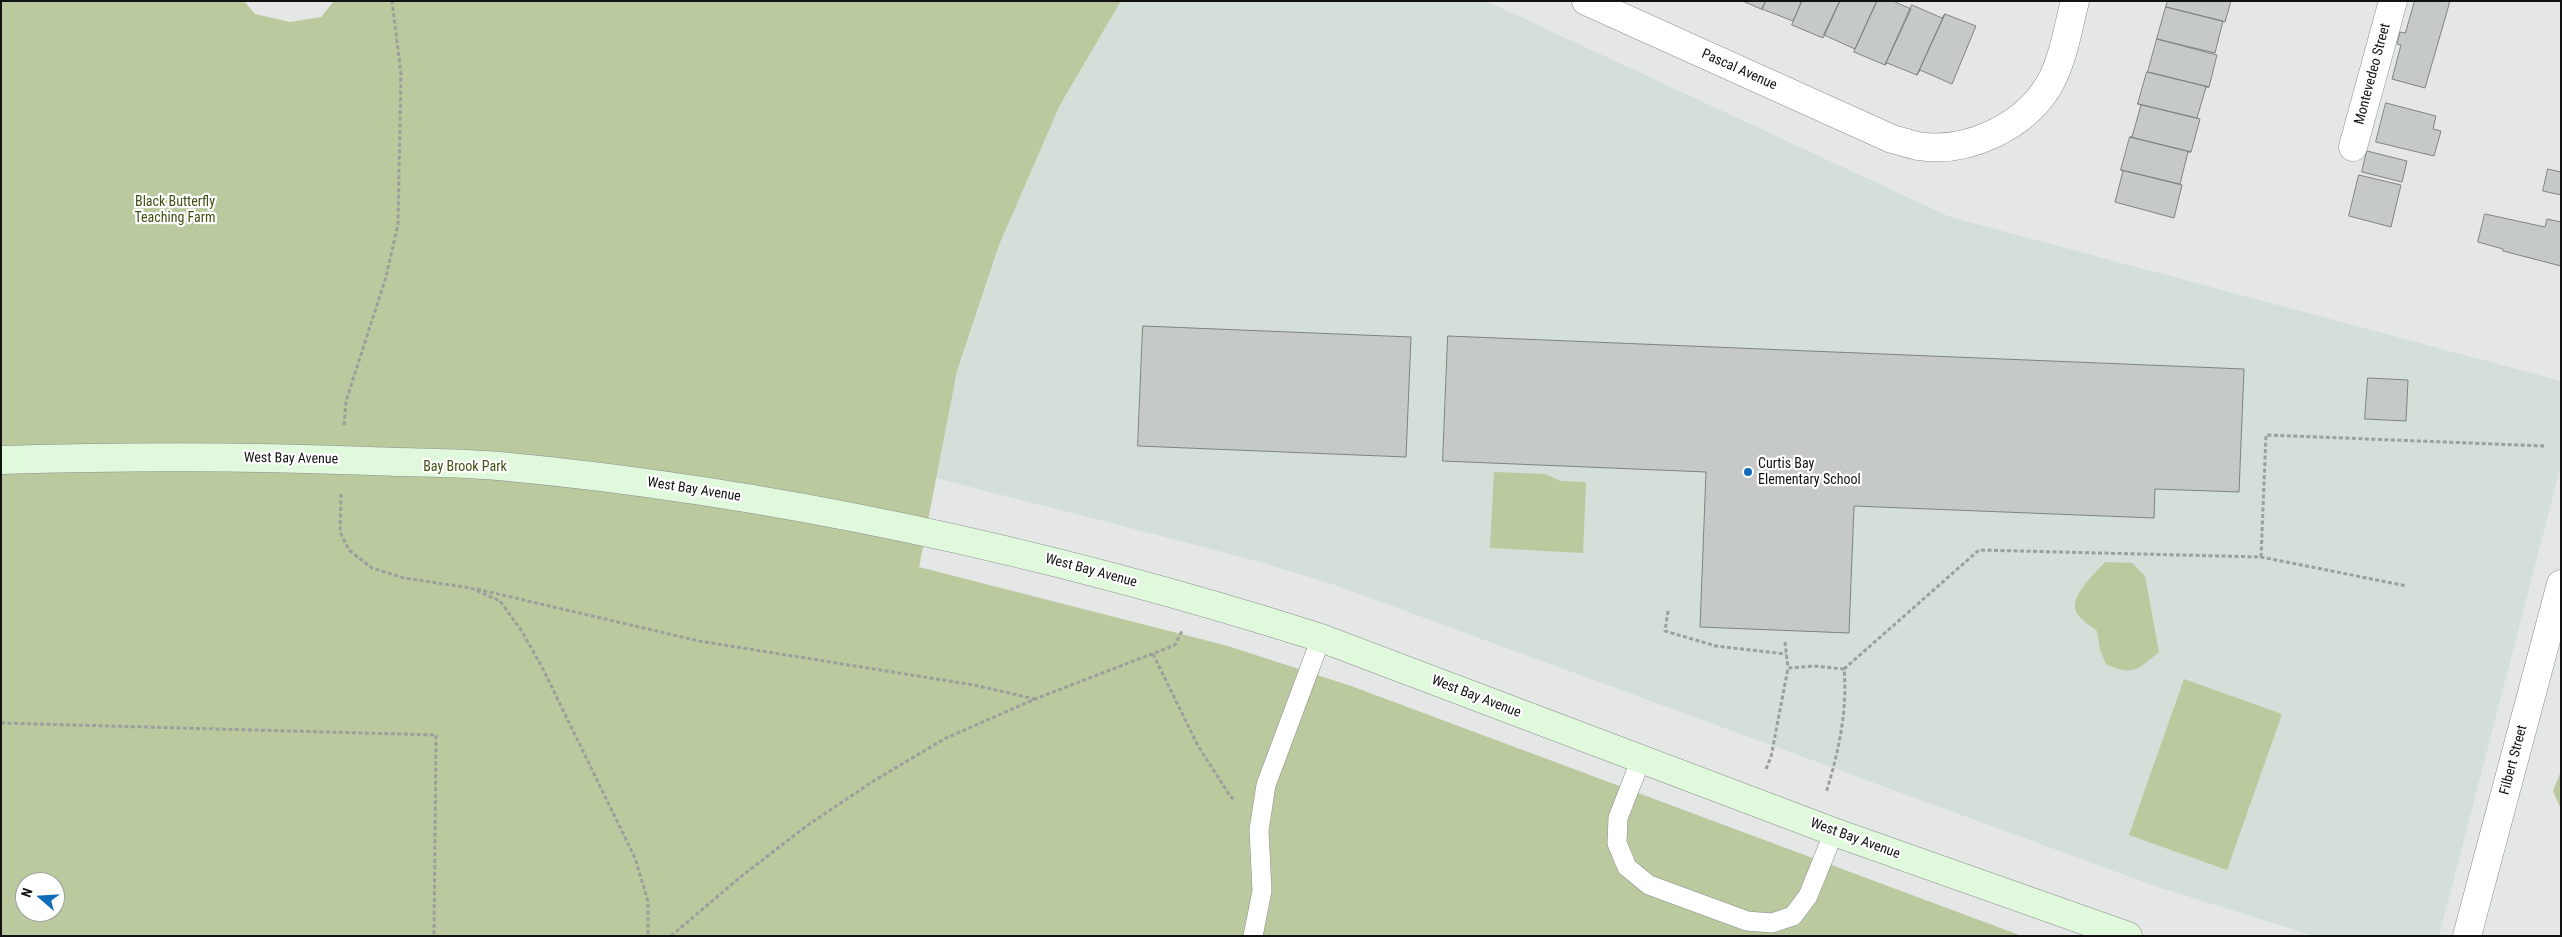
<!DOCTYPE html>
<style>
body{margin:0}
#map{position:relative;width:2562px;height:937px;overflow:hidden;background:#e4e7e5;font-family:"Roboto Condensed",sans-serif}
canvas{display:block}
.frame{position:absolute;inset:0;border:2px solid #111211;pointer-events:none}
.north{position:absolute;left:15px;top:872px;width:50px;height:50px;box-sizing:border-box;background:#fff;border:1px solid #a0a0a0;border-radius:50%;rotate:289deg;font-size:14px;font-weight:700;line-height:20px;text-align:center;color:#111211}
.north::after{content:'';display:block;margin:auto;width:18px;height:22px;background:#106cb9;clip-path:polygon(50% 0,100% 100%,50% 72%,0 100%)}
</style>
<div id="map">
<canvas width="2562" height="937"></canvas>
<div class="frame"></div>
<div class="north">N</div>
</div>
<script>
const g = document.querySelector('canvas').getContext('2d');
g.lineJoin = 'round';
function fill(path, color) { g.fillStyle = color; g.fill(path, 'evenodd'); }
function stroke(path, color, width, dash) { g.strokeStyle = color; g.lineWidth = width; g.lineCap = dash ? 'butt' : 'round'; g.setLineDash(dash || []); g.stroke(path); }
function drawText(font, color, halo, rows, align = 'center') {
  g.font = font + ' "Roboto Condensed",sans-serif'; g.lineWidth = 4.5; g.setLineDash([]); g.textBaseline = 'middle'; g.strokeStyle = halo; g.fillStyle = color; for (const [text, x, y, turn = 0] of rows) {
    g.save(); g.translate(x, y); g.rotate((+turn || 0) * Math.PI / 180); g.textAlign = isNaN(turn) ? turn : align; if (halo) g.strokeText(text, 0, 0); g.fillText(text, 0, 0); g.restore();
  }
}
fill(new Path2D(`
 M1121 1H1486L1950 217 2561 381V465L2439 936H2314L2155 886 1332 584 1250 559 936 478 957 371 999 245 1060 105Z`), '#d3dfd8');
fill(new Path2D(`
 M1 1H244L255 14 290 22 321 17 334 1H1121L1060 105 999 245 957 371 919 567 1228 646 1351 686 2022 936H1ZM25 882H55V912H25Z
 M1494 472 1545 474 1561 481 1586 482 1583 553 1490 548Z
 M2105 562 2132 563 2145 576 2159 652C2138 669 2133 677 2106 664L2100 650 2097 631C2091 626 2084 622 2079 616 2064 600 2095 574 2105 562Z
 M2184 679 2282 714 2227 870 2129 835Z
 M2561 771V809L2553 791Z`), '#bbc99e');
const building = new Path2D(`
 M1743 1H1766L1762 9Z
 M1766 1H1802L1793 21 1762 9Z
 M1802 1H1840L1823 38 1792 25Z
 M1840 1H1877L1855 49 1824 35Z
 M1877 1H1893L1911 9 1885 65 1854 52Z
 M2168 1H2231L2225 22 2166 7Z
 M2415 1H2450L2425 88 2392 79 2401 45 2397 44 2400 32 2405 33Z
 M1912 5 1942 18 1945 14 1917 75 1887 63 1885 65Z
 M2166 7 2223 21 2215 53 2157 39Z
 M1945 14 1976 26 1952 84 1920 70 1917 75Z
 M2157 39 2217 55 2209 87 2148 72Z
 M2147 72 2209 87H2206L2197 118 2138 104Z
 M2386 103 2436 116 2433 129 2441 131 2434 156 2376 142Z
 M2138 104 2200 119 2191 152 2130 137H2132L2141 105Z
 M2130 137 2191 152H2188L2180 184 2121 170Z
 M2367 151 2407 161 2402 182 2362 172Z
 M2548 169 2561 172V195L2543 191Z
 M2121 170 2182 185 2174 218 2115 202 2123 171Z
 M2359 175 2401 185 2391 227 2349 216Z
 M2485 214 2545 227 2547 219 2561 222V266L2503 251V249L2478 242Z
 M1143 326 1411 337 1406 457 1138 446Z
 M1448 336 2244 369 2239 492 2155 489 2154 518 1854 506 1849 633 1700 627 1706 472 1443 461Z
 M2368 378 2408 380 2406 421 2365 419Z`);
fill(building, '#c5c9c8');
stroke(building, '#7f8482', 1);
const lane = new Path2D(`
 M1641 759 1618 818 1617 843 1627 867 1649 885 1747 921 1772 923 1793 916 1808 896 1834 832
 M1253 936 1262 891 1259 830 1266 785 1321 638`);
const street = new Path2D(`
 M1586 1 1892 139C1900 141 1909 144 1918 146 1967 154 2024 127 2049 85 2063 61 2068 28 2075 1
 M2353 147 2393 1
 M2467 936 2561 584`);
const secondary = new Path2D(`
 M1 460C125 456 248 456 371 461 414 463 457 462 499 466 779 492 1054 553 1321 638L1834 832 2128 936`);
stroke(lane, '#8a8e8c', 20);
stroke(street, '#8a8e8c', 29);
stroke(secondary, '#8a8e8c', 29);
stroke(new Path2D(`
 M344 425 346 401 386 277 398 224 401 74 392 1
 M341 494 340 532 349 550 372 568 404 578 471 588 500 601 521 630 542 667 635 858 648 901V936
 M2261 557 2266 435 2546 446
 M477 589 699 641 974 685 1035 699
 M1668 611 1665 631 1716 646 1786 654
 M1785 642 1788 668
 M1153 654 1197 744 1230 796 1234 799
 M1844 669 1979 550 2261 557 2407 586
 M1 723 436 735 434 936
 M1766 769 1771 757 1788 668 1814 666 1844 669C1848 710 1838 754 1826 793
 M671 936 738 879 805 827 872 782 944 739 1035 699 1175 645 1182 631`), '#9d9f9d', 3, [4, 2.5]);
stroke(lane, '#fff', 19);
stroke(street, '#fff', 28);
stroke(secondary, '#e0f8dc', 28);
for (const [x, y, r, color] of [
 [1748,472,5,"#106cb9"]
]) { const dot = new Path2D(); dot.arc(x, y, r, 0, 2 * Math.PI); g.fillStyle = color; g.fill(dot); stroke(dot, '#fff', 2); }
drawText('14px', '#111211', '#fff', [
 ["Pascal Avenue",1739,70,24],
 ["Montevedeo Street",2373,74,-75],
 ["West Bay Avenue",291,459,1],
 ["West Bay Avenue",694,490,9],
 ["West Bay Avenue",1091,571,15],
 ["West Bay Avenue",1476,697,21],
 ["Filbert Street",2514,760,-75],
 ["West Bay Avenue",1855,839,20]
]);
drawText('14px', '#415015', '#fff', [
 ["Black Butterfly",175,202],
 ["Teaching Farm",175,218],
 ["Bay Brook Park",465,467]
]);
drawText('14px', '#111211', '#fff', [
 ["Curtis Bay",1758,464],
 ["Elementary School",1758,480]
], 'left');
</script>
